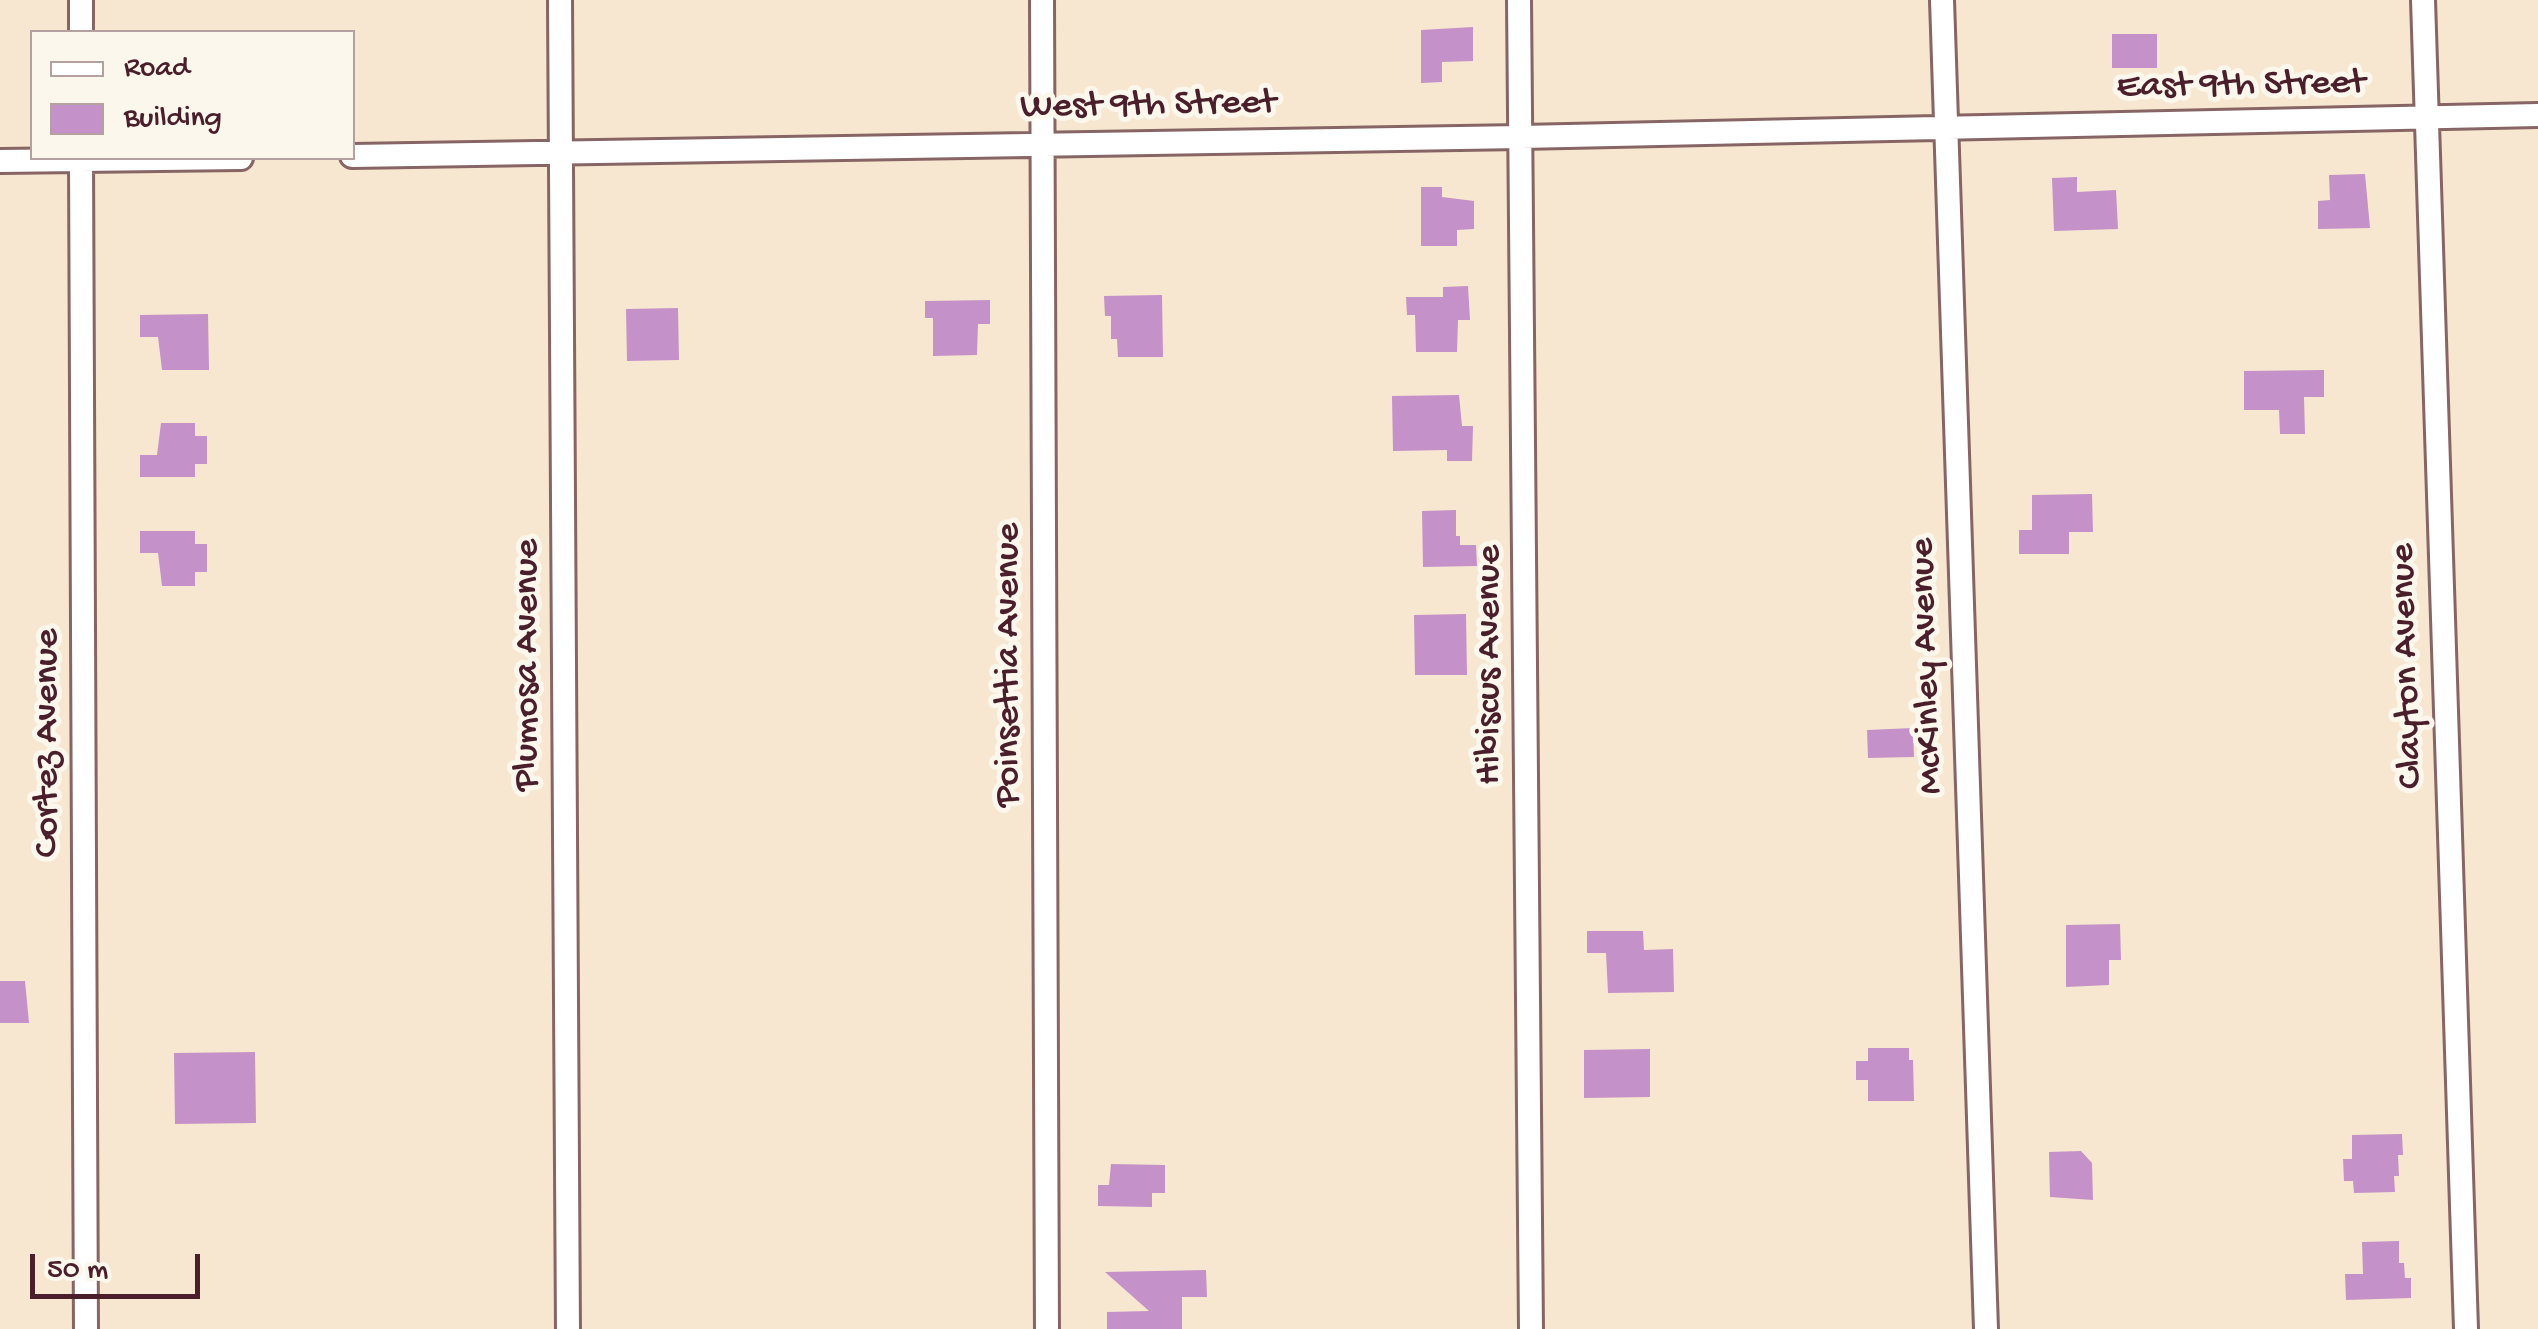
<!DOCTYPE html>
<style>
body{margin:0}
#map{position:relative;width:2538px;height:1329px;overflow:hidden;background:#f7e7d0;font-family:"Gochi Hand",sans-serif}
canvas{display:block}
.legend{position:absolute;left:30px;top:30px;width:325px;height:130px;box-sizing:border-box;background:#fbf7ec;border:2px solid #b4a19f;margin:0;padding:12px 18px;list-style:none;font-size:30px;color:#4a1f2b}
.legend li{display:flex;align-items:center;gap:20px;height:50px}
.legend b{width:50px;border:2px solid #b4a19f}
.scale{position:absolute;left:30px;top:1254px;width:170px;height:45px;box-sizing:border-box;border:5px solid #4a1f2b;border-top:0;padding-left:12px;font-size:30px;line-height:35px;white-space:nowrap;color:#4a1f2b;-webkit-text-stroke:8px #fbf7ec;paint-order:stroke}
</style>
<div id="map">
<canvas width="2538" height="1329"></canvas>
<ul class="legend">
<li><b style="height:12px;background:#fff"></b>Road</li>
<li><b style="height:28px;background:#c491c8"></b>Building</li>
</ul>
<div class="scale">50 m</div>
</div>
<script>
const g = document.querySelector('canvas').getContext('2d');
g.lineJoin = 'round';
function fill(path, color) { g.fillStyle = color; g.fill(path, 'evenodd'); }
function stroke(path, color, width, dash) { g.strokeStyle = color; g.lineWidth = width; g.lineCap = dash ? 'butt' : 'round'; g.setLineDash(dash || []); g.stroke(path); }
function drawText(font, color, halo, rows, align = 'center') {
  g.font = font + ' "Gochi Hand",sans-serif'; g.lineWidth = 10; g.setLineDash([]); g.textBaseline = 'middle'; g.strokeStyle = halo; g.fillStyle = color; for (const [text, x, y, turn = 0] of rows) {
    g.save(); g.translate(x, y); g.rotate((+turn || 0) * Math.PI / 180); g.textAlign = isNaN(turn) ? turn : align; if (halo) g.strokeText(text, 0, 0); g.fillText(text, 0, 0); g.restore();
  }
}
fill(new Path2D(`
 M1473 27V61L1442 62V82L1421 83V30Z
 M2112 34H2157V68H2112Z
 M2365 174 2370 228 2318 229V201L2330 200 2329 175Z
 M2077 177V192L2116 190 2118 229 2054 231 2052 178Z
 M1421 187H1442V197L1474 201V229L1457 230V246H1421Z
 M1468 286 1470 320H1458L1457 352H1416L1415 315H1407L1406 297H1443V287Z
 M1162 295 1163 357H1118L1117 339H1111V316H1105L1104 296Z
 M990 300V324H978L977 355 933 356V318H925V301Z
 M678 308 679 360 627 361 626 309Z
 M208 314 209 370H162L158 337H140V315Z
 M2324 370V397H2304L2305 434H2280L2279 410H2244V371Z
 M1459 395 1462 426H1473L1472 461H1447V450L1393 451 1392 396Z
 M161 423H195V436H207V464H195V477H140V455H157Z
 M2092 494 2093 532H2069V554H2019V530H2032V495Z
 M1456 510V536H1460V545H1476L1477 566 1423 567 1422 511Z
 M140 531H195V544H207V572H195V586H162L158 553H140Z
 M1466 614 1467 675H1415L1414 615Z
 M1913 728 1914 757 1868 758 1867 730Z
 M2120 924 2121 960H2109V985L2066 987V925Z
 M1587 931H1643L1644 950 1673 949 1674 992 1608 993 1606 953H1587Z
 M0 981H25L29 1023H0Z
 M1868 1048H1909V1060H1913L1914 1101H1868V1080H1856V1061H1868Z
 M1650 1049V1097L1584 1098V1050Z
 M255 1052 256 1123 175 1124 174 1053Z
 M2402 1134 2403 1155H2398L2399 1176H2394L2395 1192 2354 1193 2353 1181H2344L2343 1159H2352V1135Z
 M2081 1151 2092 1163 2093 1200 2050 1197 2049 1152Z
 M1111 1164 1165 1165V1193H1152V1207L1098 1206V1185H1109Z
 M2399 1241V1263H2404L2405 1278H2411V1298L2346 1300 2345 1274H2363L2362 1242Z
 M1206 1270 1207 1297H1182V1329H1107V1312L1149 1311 1105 1272Z`), '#c491c8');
const street = new Path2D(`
 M81 0V32
 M560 0 568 1329
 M1042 0 1047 1329
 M1519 0 1531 1329
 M1942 0 1986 1329
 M2423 0 2466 1329
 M352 156 1521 137 2538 115
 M81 158 86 1329
 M0 161 241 158`);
stroke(street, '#876565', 28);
stroke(street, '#fff', 22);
drawText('38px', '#4a1f2b', '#fbf7ec', [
 ["East 9th Street",2241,87,-1],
 ["West 9th Street",1148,107,-1],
 ["Plumosa Avenue",529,665,-90],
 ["Poinsettia Avenue",1010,665,-90],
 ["Hibiscus Avenue",1491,665,-90],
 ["McKinley Avenue",1929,666,-92],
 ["Clayton Avenue",2409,666,-92],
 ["Cortez Avenue",49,743,-90]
]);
</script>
